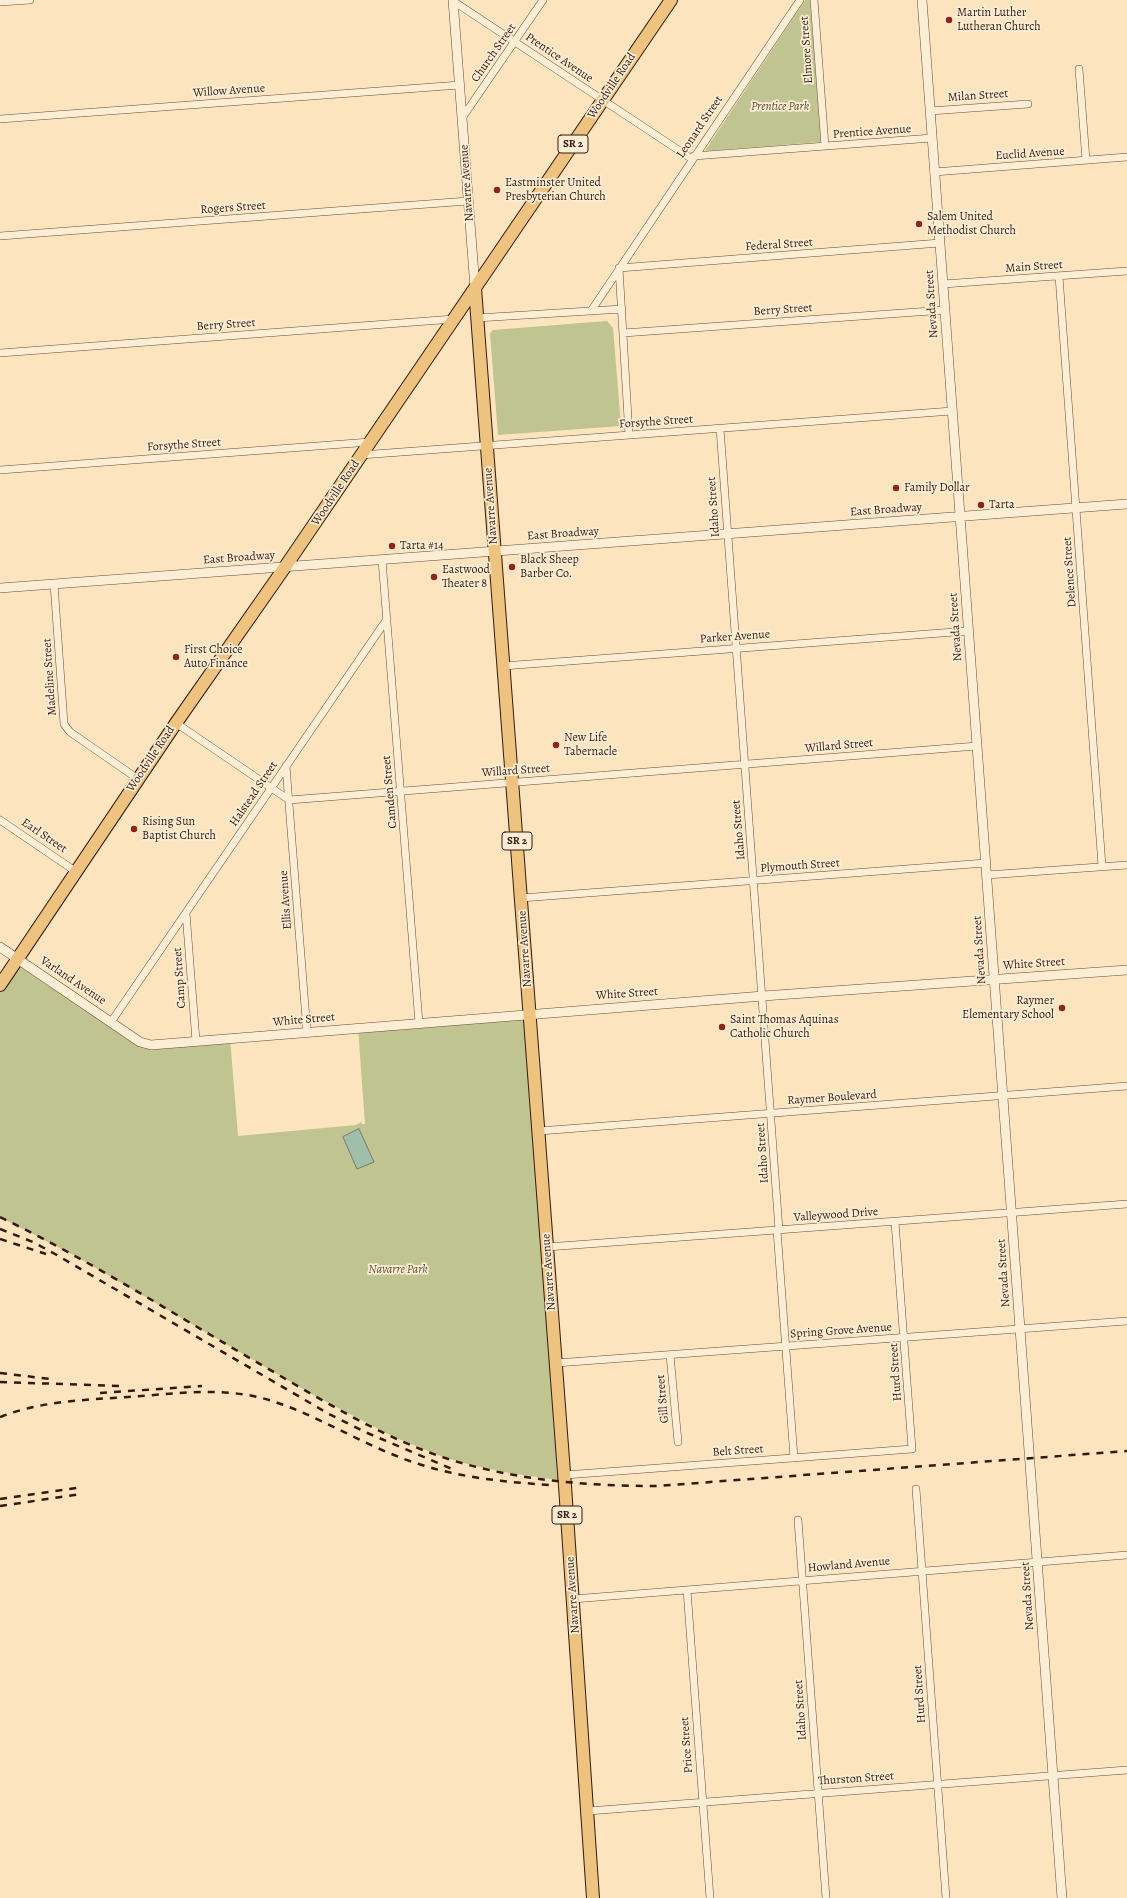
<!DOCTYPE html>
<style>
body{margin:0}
canvas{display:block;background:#fbe4be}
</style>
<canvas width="1127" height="1898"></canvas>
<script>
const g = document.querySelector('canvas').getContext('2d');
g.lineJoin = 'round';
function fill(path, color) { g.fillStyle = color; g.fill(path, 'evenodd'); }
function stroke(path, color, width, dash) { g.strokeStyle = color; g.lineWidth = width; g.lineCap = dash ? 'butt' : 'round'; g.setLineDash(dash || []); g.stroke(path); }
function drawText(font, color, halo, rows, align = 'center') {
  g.font = font + ' Alegreya,serif'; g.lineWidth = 3.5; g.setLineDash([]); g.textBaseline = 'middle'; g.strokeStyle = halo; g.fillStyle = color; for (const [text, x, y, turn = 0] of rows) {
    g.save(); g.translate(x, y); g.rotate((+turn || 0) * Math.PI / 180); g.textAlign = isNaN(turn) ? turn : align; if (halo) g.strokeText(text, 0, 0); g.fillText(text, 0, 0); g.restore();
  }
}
fill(new Path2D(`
 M805 0H810L821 142 705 151Z
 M607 321 613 328 621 426 498 435 490 333 493 330Z
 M17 959 140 1042 230 1038 238 1136 356 1125 361 1122 362 1124H365L358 1028 530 1014 565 1481 509 1473 471 1465 443 1457 396 1438 315 1396 77 1257 0 1217V985Z`), '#c0c490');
const water = new Path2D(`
 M359 1129 374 1162 357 1169 343 1137Z`);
fill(water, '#a0bfab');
stroke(water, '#747d6d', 1);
const minor = new Path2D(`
 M814 0 825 146
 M453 1 692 159
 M0 2 30 0
 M1079 69 1086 160
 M930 111 1028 104
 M462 118 543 0
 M0 119 460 85
 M694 156 932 138
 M934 172 1127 157
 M0 236 468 201
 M619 268 940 243
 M619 268 629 435
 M1059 276 1102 866
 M943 284 1127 271
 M591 311 800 0
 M477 318 622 309
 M623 333 945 310
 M0 353 454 319
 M720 428 779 1230
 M361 455 952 411
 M0 470 370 442
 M382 560 419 1023
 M54 584 64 724 70 732 138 779
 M503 666 968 631
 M176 723 289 800 977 746
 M286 766 307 1032
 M0 820 75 871
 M987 875 1127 865
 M521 898 986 863
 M186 913 196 1041
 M111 1022 387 619
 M539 1131 1127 1086
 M777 1230 794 1458
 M547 1247 1127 1204
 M670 1355 678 1442
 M556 1363 1127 1321
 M565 1475 912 1449 895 1222
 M916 1489 946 1898
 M798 1520 826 1898
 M687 1590 710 1898
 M573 1599 1127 1555
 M588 1811 1127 1770`);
const tertiary = new Path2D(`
 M453 0 475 288
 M922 0 1062 1898
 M0 588 1127 504
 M0 947 140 1042 151 1045 763 996 1127 970`);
const primary = new Path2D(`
 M475 288 565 1486 593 1898
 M0 985 176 723 285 567 671 0`);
stroke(minor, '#654c3b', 8);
stroke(tertiary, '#654c3b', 10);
stroke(primary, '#33190f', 14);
stroke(minor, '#fcedd5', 7);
stroke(tertiary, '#fcedd5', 9);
stroke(primary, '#eec27f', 12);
stroke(new Path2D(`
 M0 1217C91 1261 177 1316 265 1367 322 1400 380 1436 442 1457 511 1480 586 1486 657 1486L1127 1451
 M0 1229 33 1242 55 1254 329 1414 365 1432 452 1469
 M0 1239 46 1254
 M0 1373 50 1379
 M0 1382 122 1386
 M100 1393 202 1386
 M0 1417C41 1401 84 1400 128 1397 174 1394 223 1386 269 1400 321 1416 367 1448 419 1464 461 1478 506 1482 550 1485
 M0 1499 83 1487
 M0 1506 81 1494`), '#33190f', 2.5, [7, 7]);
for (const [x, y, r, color] of [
 [949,20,4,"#8f2418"],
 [497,190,4,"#8f2418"],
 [919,224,4,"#8f2418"],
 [896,488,4,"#8f2418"],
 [981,505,4,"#8f2418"],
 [392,546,4,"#8f2418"],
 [512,567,4,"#8f2418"],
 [434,577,4,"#8f2418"],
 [176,657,4,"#8f2418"],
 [556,745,4,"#8f2418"],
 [134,829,4,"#8f2418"],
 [1062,1008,4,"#8f2418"],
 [722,1027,4,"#8f2418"]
]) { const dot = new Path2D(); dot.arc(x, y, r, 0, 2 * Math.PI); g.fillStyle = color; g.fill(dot); stroke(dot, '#fcedd5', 1.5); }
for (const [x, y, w] of [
 [573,144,30],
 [517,841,30],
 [567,1515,30]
]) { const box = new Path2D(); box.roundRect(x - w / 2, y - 9, w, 18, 3); g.fillStyle = '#fcedd5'; g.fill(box); stroke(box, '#33190f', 1); }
drawText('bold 11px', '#33190f', null, [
 ["SR 2",573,144],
 ["SR 2",517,841],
 ["SR 2",567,1515]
]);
drawText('12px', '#33190f', '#fcedd5', [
 ["Martin Luther",957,13],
 ["Lutheran Church",957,27],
 ["Eastminster United",505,183],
 ["Presbyterian Church",505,197],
 ["Salem United",927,217],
 ["Methodist Church",927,231],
 ["Family Dollar",904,488],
 ["Tarta",989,505],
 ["Tarta #14",400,546],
 ["Black Sheep",520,560],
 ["Barber Co.",520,574],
 ["Eastwood",442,570],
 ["Theater 8",442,584],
 ["First Choice",184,650],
 ["Auto Finance",184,664],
 ["New Life",564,738],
 ["Tabernacle",564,752],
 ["Rising Sun",142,822],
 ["Baptist Church",142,836],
 ["Raymer",1054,1001,"right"],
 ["Elementary School",1054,1015,"right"],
 ["Saint Thomas Aquinas",730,1020],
 ["Catholic Church",730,1034]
], 'left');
drawText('12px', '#33190f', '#fcedd5', [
 ["Elmore Street",807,50,-94],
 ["Church Street",494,53,-55],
 ["Prentice Avenue",559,58,34],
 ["Woodville Road",612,86,-56],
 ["Willow Avenue",229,91,-4],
 ["Milan Street",978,96,-4],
 ["Leonard Street",700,127,-56],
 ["Prentice Avenue",872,132,-4],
 ["Euclid Avenue",1030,154,-4],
 ["Navarre Avenue",467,183,-94],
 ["Rogers Street",233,208,-4],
 ["Federal Street",779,245,-4],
 ["Main Street",1034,267,-4],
 ["Nevada Street",932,304,-94],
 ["Berry Street",783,310,-4],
 ["Berry Street",226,325,-4],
 ["Forsythe Street",656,422,-4],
 ["Forsythe Street",184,445,-4],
 ["Woodville Road",336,493,-56],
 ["Navarre Avenue",491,506,-94],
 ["Idaho Street",714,507,-94],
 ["East Broadway",886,510,-4],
 ["East Broadway",563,534,-4],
 ["East Broadway",239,558,-4],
 ["Delence Street",1070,572,-94],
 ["Nevada Street",956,627,-94],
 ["Parker Avenue",735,637,-4],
 ["Madeline Street",50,677,-94],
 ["Willard Street",839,746,-5],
 ["Woodville Road",151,759,-56],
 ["Willard Street",516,771,-4],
 ["Camden Street",390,792,-95],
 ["Halstead Street",254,794,-56],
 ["Idaho Street",739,830,-95],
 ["Earl Street",44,836,34],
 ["Plymouth Street",800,866,-4],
 ["Ellis Avenue",286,900,-94],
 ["Navarre Avenue",525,949,-94],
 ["Nevada Street",980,950,-94],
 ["White Street",1034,964,-4],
 ["Camp Street",180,978,-94],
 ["Varland Avenue",73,981,34],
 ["White Street",627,994,-4],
 ["White Street",304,1020,-5],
 ["Raymer Boulevard",832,1098,-4],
 ["Idaho Street",763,1153,-94],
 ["Valleywood Drive",836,1215,-4],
 ["Navarre Avenue",549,1272,-94],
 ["Nevada Street",1004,1273,-94],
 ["Spring Grove Avenue",841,1331,-4],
 ["Hurd Street",896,1372,-94],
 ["Gill Street",663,1399,-95],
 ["Belt Street",738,1451,-4],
 ["Howland Avenue",849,1565,-5],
 ["Navarre Avenue",573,1595,-94],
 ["Nevada Street",1028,1596,-94],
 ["Hurd Street",920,1694,-94],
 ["Idaho Street",801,1710,-94],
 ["Price Street",687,1745,-94],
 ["Thurston Street",856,1779,-4]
]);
drawText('italic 12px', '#5d4c36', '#fcedd5', [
 ["Prentice Park",780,107],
 ["Navarre Park",398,1270]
]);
</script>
